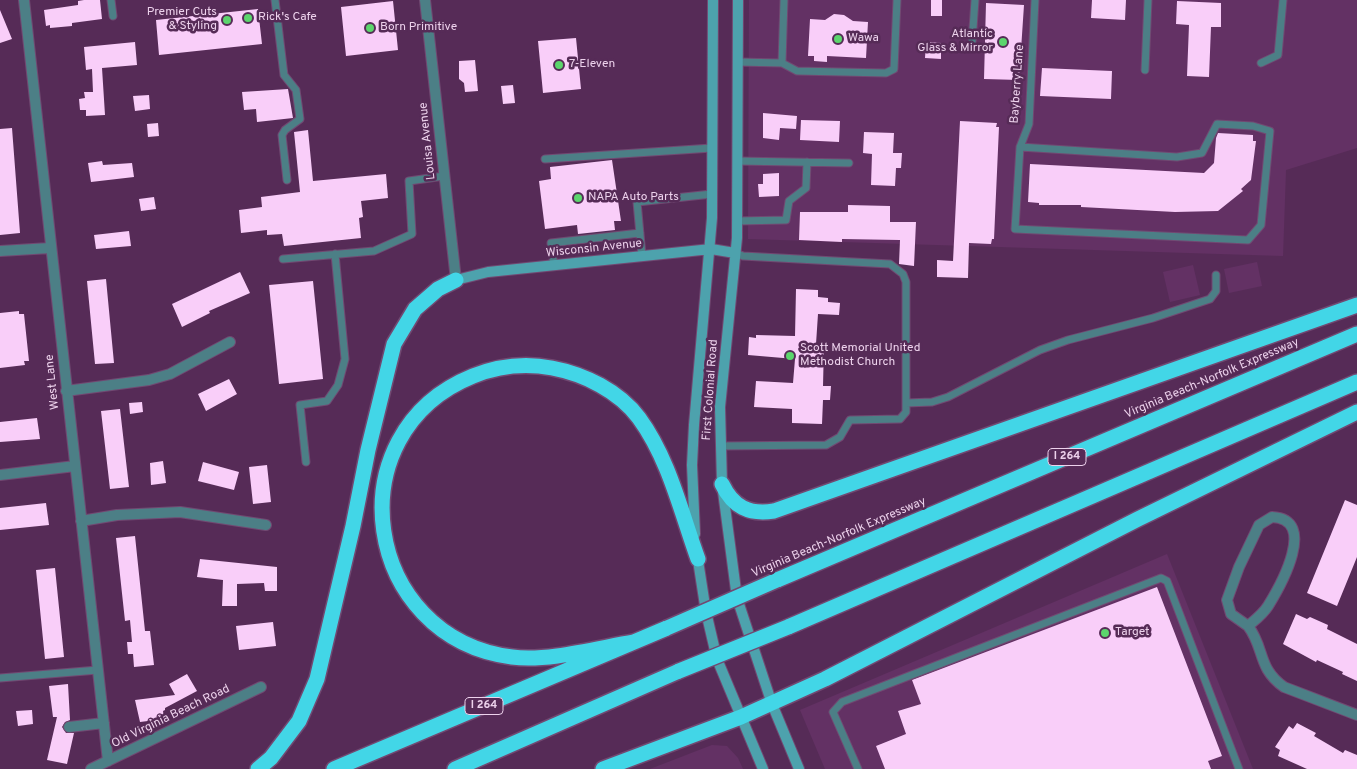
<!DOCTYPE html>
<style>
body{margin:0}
canvas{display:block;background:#562b57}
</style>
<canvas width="1357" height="769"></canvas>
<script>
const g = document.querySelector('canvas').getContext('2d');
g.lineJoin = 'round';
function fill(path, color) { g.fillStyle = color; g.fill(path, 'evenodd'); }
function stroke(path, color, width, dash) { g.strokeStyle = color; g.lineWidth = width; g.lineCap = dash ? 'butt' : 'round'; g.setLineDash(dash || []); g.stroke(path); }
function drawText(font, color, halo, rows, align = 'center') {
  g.font = font + ' Overpass,sans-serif'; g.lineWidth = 5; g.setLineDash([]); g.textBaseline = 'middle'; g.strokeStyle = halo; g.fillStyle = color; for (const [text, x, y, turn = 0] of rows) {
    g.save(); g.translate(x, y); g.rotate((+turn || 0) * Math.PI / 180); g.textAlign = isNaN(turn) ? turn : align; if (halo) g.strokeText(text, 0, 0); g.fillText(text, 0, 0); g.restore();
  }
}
fill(new Path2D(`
 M749 0H1357V148L1286 170 1283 256 748 239Z
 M1257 262 1262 286 1229 293 1224 269Z
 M1193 265 1200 295 1170 302 1163 272Z
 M1167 554 1253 769H825L800 710Z
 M712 745 727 746 738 758 743 769H650Z`), '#633164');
fill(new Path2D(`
 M84 0H100L102 19 72 23V26L50 28V25L46 26 44 10 78 5V1Z
 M931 0H942V16H931Z
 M1092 0H1126L1125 20 1091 18Z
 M393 1 398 50 346 56 341 7Z
 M1177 1 1221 3V27H1211L1209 77 1187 76 1189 25 1176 24Z
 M986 3 1024 5 1019 80 984 79Z
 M258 9 262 44 159 55 156 20Z
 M0 10 12 39 0 43Z
 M834 14 844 15 853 21 868 22 866 58 827 56V62L814 61V56H808L810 19 825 20Z
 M576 38 581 89 543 93 538 41Z
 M135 42 137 65 102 68 105 115 86 116V110H80L79 99 85 98 84 92H93L92 69 86 70 84 47Z
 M926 42 941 43V59L925 58Z
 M475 60 478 91 465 92 464 83 459 79V61Z
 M1042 68 1112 71 1111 99 1040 96Z
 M513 85 515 103 503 104 501 86Z
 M288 89 293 118 257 122 256 109 244 110 242 92Z
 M149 95 150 109 135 111 133 96Z
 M763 113 797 116 796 129 780 128 779 140 763 138Z
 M801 120 840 121 839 142 800 140Z
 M960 121 997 123 996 127H999L994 239H992L991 244 969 243 968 278 937 277V260L953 261Z
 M158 123 159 136 148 137 147 124Z
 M12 128 20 233 0 235V129Z
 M308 130 313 181 386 174 388 198 361 201 363 217 359 218 361 238 284 246 282 234 267 235V230L241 233 239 210 262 207 261 197 300 192 294 132Z
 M864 132 894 133 893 153H902L901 168H896L895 186 871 185 872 154 863 153Z
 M1218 133 1253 135V141H1256L1251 180 1241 189 1243 191 1218 211 1175 212 1081 207V205H1039V203L1028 202 1030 164 1204 173 1214 163 1216 138Z
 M612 160 621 221H614L615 230 578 234 577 225 545 229 539 181 551 179 550 167Z
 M102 161 103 165 132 163 134 177 91 182 88 163Z
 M779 173V196L759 197 758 184H763V174Z
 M154 197 156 209 141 211 139 199Z
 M848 205 890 206V222H916L914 266 899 264 900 240 842 239V242L799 240 800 212H848Z
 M129 231 131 246 96 249 94 235Z
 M240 272 250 293 209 311 210 313 182 327 172 304Z
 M106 279 114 363 95 364 87 281Z
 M313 281 323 379 279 384 269 285Z
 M796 289 818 290V297L828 298V302L840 303 839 315 818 314 816 344H824L823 386H831L830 400H823L822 424 792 423V409L754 407 756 381 793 383 795 359 748 355 749 337 756 338V335L795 336Z
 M19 311V314H24L29 361H24L25 365 0 368V313Z
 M229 379 237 394 206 411 198 394Z
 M142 402 143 412 130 414 129 403Z
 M120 409 129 487 110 489 101 411Z
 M37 418 40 439 0 442V422Z
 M163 461 166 483 151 485 150 463Z
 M203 462 239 472 234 490 198 481Z
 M267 465 271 502 253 504 249 467Z
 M1345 500 1357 505V557L1337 606 1307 593Z
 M46 503 49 525 0 530V508Z
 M135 536 145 631H150L154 665 134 667 133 654H128L127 642H132L130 620 125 621 116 538Z
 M200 559 277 567V591H265L264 583 237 584V606H222L223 580 197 577Z
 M55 568 64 657 45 659 36 570Z
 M1157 587 1222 756 1208 761 1211 769H885L876 746 906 734 898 711 921 704 912 680Z
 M1296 614 1307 619 1310 617 1328 625 1327 629 1357 644V681L1342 674 1343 672 1317 660 1316 662 1283 644Z
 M273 622 276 646 239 650 236 626Z
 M187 674 197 691 165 708V710L163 711 164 719 140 722 135 700 175 695 169 684Z
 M68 684 70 720 65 722 62 727 66 733H74L67 764 47 760 57 717H53L49 686Z
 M32 710 33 724 18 726 16 711Z
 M1297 723 1316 733 1314 736 1343 753 1345 750 1357 755V769H1307L1278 756 1280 750 1275 747 1289 726 1293 729Z`), '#f9cef9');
const lane = new Path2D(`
 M111 0 113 16
 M275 0 284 75 296 90 300 119 285 130 282 135 287 180
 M972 43 975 0
 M738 62 782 63 797 71 886 73 894 69 897 0
 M782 63 784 0
 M1261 63 1278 55 1283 0
 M1145 70 1148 0
 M1020 147 1177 157 1202 153 1217 124 1253 126 1270 131 1261 225 1248 240 1015 229 1020 147 1029 124 1035 0
 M545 159 712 148
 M737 161 849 163
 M737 221 786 220 789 201 806 188 807 162
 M642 256 637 202 712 194
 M283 259 374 251 412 234 409 181 444 176
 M554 266 551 243 640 233
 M906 403 932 402 948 397 1040 350 1068 340 1153 318 1210 299 1216 291V275
 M720 446 826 445 840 437 850 420 900 419 906 412V282L903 274 890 264 743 256 735 253
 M306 462 300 405 327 401 338 385 345 359 335 254
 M0 678 98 670
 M858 769 833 712 842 702 1161 578 1167 581 1239 769`);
const street = new Path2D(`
 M24 0 108 761
 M425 0 456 280
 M0 251 50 248
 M66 391 149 380 170 374 230 342
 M0 475 75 466
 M1272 517C1318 519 1281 585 1268 606 1263 614 1255 620 1248 626L1231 614 1227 600 1239 567 1259 525Z
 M81 521 117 515 180 512 266 525
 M1248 626C1265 648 1257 668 1284 687L1357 715
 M69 727 104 723
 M91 769 261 687`);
const secondary = new Path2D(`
 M738 0 737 238 720 407 722 484 737 598 772 704 799 769
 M456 280 488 272 711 249 735 253
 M695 534 692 465 694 425 712 218 713 0
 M697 554 706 612 717 659 763 769`);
const highway = new Path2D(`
 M722 484C733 507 749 515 774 511L1357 305
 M777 580 1357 334
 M788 627 1357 382
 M634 642C598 648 547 662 512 657 363 638 332 433 473 376 498 366 525 363 552 368 584 374 619 391 639 418 669 459 681 512 698 559
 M258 769 271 758 299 721 317 679 353 526 368 450 394 344 415 309 438 289 456 280
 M334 769 667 628
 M455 769 679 671
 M603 769 741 717 825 679 1138 519 1357 412`);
stroke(lane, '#714972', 9);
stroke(street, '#714972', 12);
stroke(secondary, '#714972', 12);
stroke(highway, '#714972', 18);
stroke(lane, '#4c7f86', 7);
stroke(street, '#4c7f86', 10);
stroke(secondary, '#4da2ad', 10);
stroke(highway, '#42d6e7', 15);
const highwayBridge = new Path2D(`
 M667 628 777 580
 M679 671 788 627`);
stroke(highwayBridge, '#714972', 18, []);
stroke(highwayBridge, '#42d6e7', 15);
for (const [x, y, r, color] of [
 [248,18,5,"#5cd56d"],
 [227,20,5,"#5cd56d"],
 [370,28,5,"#5cd56d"],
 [838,39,5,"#5cd56d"],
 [1003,42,5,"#5cd56d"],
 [559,65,5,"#5cd56d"],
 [578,198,5,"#5cd56d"],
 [790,356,5,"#5cd56d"],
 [1105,633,5,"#5cd56d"]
]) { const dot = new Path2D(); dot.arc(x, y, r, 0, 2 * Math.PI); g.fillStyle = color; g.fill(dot); stroke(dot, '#562b57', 2); }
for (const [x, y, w] of [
 [1067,457,38],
 [484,706,38]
]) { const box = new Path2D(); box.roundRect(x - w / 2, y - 8.5, w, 17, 4); g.fillStyle = '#562b57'; g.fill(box); stroke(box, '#edd2ec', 1); }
drawText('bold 11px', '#edd2ec', null, [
 ["I 264",1067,457],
 ["I 264",484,706]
]);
drawText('12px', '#edd2ec', '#562b57', [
 ["Premier Cuts",217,13,"right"],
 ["& Styling",217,27,"right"],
 ["Rick's Cafe",258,18],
 ["Born Primitive",380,28],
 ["Atlantic",993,35,"right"],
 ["Glass & Mirror",993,49,"right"],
 ["Wawa",848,39],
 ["7-Eleven",569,65],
 ["NAPA Auto Parts",588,198],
 ["Scott Memorial United",800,349],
 ["Methodist Church",800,363],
 ["Target",1115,633]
], 'left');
drawText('12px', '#edd2ec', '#562b57', [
 ["Bayberry Lane",1018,84,-86],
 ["Louisa Avenue",428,141,-96],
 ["Wisconsin Avenue",594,249,-6],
 ["Virginia Beach-Norfolk Expressway",1212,379,-23],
 ["West Lane",53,382,-96],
 ["First Colonial Road",711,390,-86],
 ["Virginia Beach-Norfolk Expressway",839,538,-23],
 ["Old Virginia Beach Road",171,717,-26]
]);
</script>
